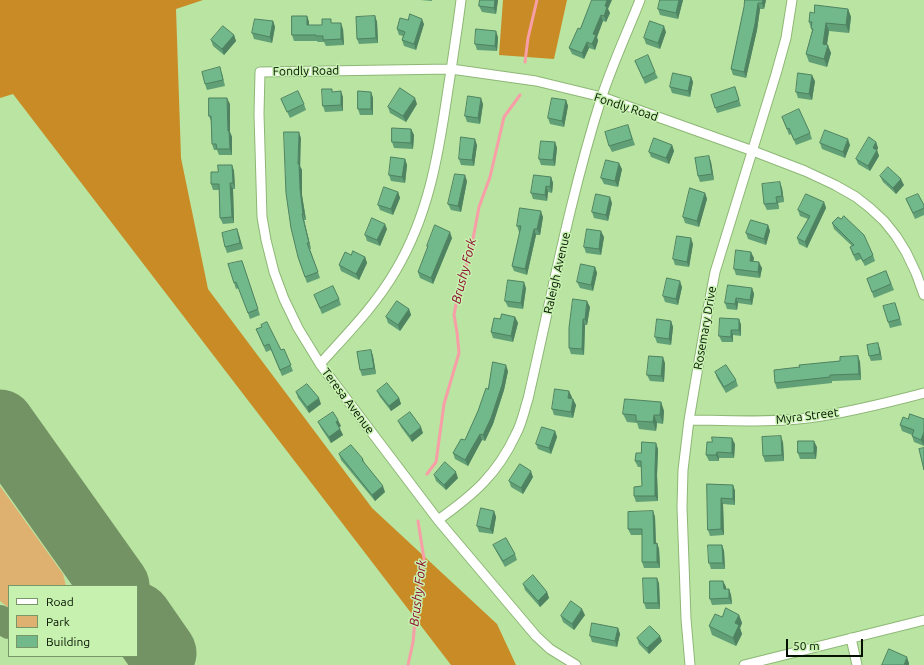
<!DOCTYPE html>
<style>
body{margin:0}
#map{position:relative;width:924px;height:665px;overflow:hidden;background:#bae4a1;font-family:Ubuntu,sans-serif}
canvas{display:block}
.legend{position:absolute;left:8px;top:585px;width:130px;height:72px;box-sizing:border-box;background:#c6f1ae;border:1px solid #789768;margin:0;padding:5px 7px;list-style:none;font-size:12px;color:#041000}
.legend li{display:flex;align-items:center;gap:8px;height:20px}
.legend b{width:20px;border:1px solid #789768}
.scale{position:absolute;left:786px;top:639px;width:77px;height:18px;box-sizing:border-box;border:2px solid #041000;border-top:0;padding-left:5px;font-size:12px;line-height:14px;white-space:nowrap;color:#041000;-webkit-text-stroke:3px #c6f1ae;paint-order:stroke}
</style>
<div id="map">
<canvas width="924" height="665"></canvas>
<ul class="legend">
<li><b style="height:5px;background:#fff"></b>Road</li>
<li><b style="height:11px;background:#dfb171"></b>Park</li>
<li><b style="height:11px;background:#71b98a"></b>Building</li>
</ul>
<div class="scale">50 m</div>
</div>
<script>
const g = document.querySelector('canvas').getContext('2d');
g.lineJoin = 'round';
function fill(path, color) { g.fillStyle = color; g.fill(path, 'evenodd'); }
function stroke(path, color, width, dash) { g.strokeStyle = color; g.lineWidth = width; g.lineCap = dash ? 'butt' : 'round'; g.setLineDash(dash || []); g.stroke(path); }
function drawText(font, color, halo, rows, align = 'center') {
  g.font = font + ' Ubuntu,sans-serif'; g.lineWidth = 3; g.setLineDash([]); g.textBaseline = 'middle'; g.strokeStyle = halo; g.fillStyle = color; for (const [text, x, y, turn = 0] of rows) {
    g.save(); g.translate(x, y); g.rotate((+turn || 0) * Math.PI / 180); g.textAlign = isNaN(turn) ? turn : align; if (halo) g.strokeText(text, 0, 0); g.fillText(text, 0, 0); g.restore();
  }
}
fill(new Path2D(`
 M0 486 63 574 66 586H9V608L0 601Z`), '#dfb171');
fill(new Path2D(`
 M0 0H203L176 9 181 158 208 289 372 508 497 624 516 665H451L13 94 0 98Z
 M503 0H567L554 59 499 55Z`), '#c88b25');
stroke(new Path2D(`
 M525 62 528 38 537 0
 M427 474 436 462 444 404 459 353 457 332 454 315 457 299 465 277 467 259 472 244 479 207 490 177 504 117 520 95
 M408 665 413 642 418 589 420 586V575L424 559 418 521`), '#f79ea6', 3);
stroke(new Path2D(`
 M0 619 9 625
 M137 620 138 619`), '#749364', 28);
stroke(new Path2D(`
 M0 424 115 586
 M137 617 162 653`), '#749364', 69);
const street = new Path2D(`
 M320 364C347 334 376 305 396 270 428 216 438 157 447 96 452 64 457 32 461 0
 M689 420C728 420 769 423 808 418 847 413 886 403 924 393
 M438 520C473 495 497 475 516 434 522 423 524 411 528 399 551 299 570 197 601 99 612 65 627 33 640 0
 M851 638 857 665
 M576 665 550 649 536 636 438 520 320 364 298 328 284 299 274 272 266 240 262 217 259 114 260 72 451 69 536 81 602 97 753 151 805 171 835 185 856 197 870 208 884 221 896 236 906 252 916 273 924 295
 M690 665 686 619 682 507 683 470 689 420 707 314 715 272 776 74 786 38 792 0
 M744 665 924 620`);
stroke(street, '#8eb776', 11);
stroke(street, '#fff', 9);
fill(new Path2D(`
 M420 0H432V1Z
 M480 0H498L496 14 482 12 479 6Z
 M683 0 678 19 660 15 658 9Z
 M766 0 764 9H760L757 30 746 78 733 75 731 69 744 7Z
 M608 9 610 13 606 22 603 21 597 37 598 41 595 50 589 48 584 59 572 54 569 48 580 29Z
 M848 9 851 17 849 33 829 31 827 45 831 53 827 67 809 62 806 54 812 31 809 22 814 13Z
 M307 16 309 22V25H322L332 23 343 29 344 45 326 46 324 42H318L317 41H294L292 35Z
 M375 16 377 22 378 43 359 44 357 39Z
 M273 21 275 27 272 43 254 39 252 33Z
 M424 24 416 50 404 46 402 40 403 36 399 35 397 29Z
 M666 32 660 49 646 44 644 38Z
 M234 35 236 41 224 55 213 46 211 40Z
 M498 37 497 51 477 50 475 44Z
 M635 61 655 72 658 78 645 84Z
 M222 73 225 86 207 90 205 84Z
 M691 77 693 82 690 97 672 93 670 87Z
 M815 81 812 100 798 98 796 92Z
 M735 87 741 106 717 113 711 95Z
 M333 92 343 97V111L325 112 323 106Z
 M371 92 373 98V115H360L358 109Z
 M281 99 304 104 306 110 290 118Z
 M566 100 568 106 564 127 550 124 548 118Z
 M230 104V132L232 137V155H219L217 150H214L212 144 211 121 209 116Z
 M417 104 406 122 390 113 388 107Z
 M483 104 480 124 467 122 465 116Z
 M782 117 810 133 812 139 796 145 791 134 789 135Z
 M628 125 635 145 612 152 609 146Z
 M411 129 414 135 413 149 394 148 392 142Z
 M301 138 300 166 302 170V195L306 220H304L311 249H310L320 278 307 283 298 257Z
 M555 142 557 148 555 166 541 165 539 159Z
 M876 142 878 148 877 150 879 156 870 171 858 164 856 159Z
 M820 143 850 145 845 158 822 149Z
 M477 145 474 166 461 165 459 159Z
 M672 145 674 151 669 164 651 157 649 152Z
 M405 159 407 165 405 183 391 181 389 175Z
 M711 162 714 180 700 182 698 176Z
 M232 165 234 171 235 189H233L234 223 223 224 220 218 219 190H213L211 184Z
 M622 169 618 187 604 184 601 178Z
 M880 176 904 185 896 194 883 182Z
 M551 177 553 183 552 193 548 192 547 201 533 199 531 193Z
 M467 181 461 212 451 210 448 204Z
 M782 188 784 202 778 203 779 209 767 210 764 204Z
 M398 192 400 198 393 215 380 210 378 205Z
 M705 193 707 199 699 227 685 223 683 217Z
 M906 199 924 205V215L915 219Z
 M824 202 826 208 807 248 799 244 797 238 808 219 800 216 798 210Z
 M612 203 608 221 594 218 592 212Z
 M543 217 540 235H536L527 275 514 271 512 266 520 232H519L517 226Z
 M832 223 873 255 875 261 865 266 861 259 856 261 852 253 850 247 852 246 834 229Z
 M768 225 770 231 766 245 748 239 746 233Z
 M237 229 239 235 243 249 227 253 225 247Z
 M387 229 380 246 367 241 365 235Z
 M604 237 601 255 586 253 584 247Z
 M452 238 433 284 420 278 418 272 428 248 427 246Z
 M693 244 689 267 675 265 673 259Z
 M351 255 365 257 367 263 359 280 341 271 339 265Z
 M754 258 753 261 762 268 760 278 736 275 734 269Z
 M242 261 260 315 250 319 239 288 236 289 234 283Z
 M595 267 597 273 593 291 580 288 577 282Z
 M886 271 894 290 874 298 867 279Z
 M682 287 678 305 665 302 663 296Z
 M526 288 523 309 508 307 505 301Z
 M752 288 754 294 752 305 738 303 737 310 727 309 725 303Z
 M314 295 339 299 341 305 322 314Z
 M895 303 902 325 890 328 888 322Z
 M590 307 587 325H585L584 355 571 354 569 348V328Z
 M409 309 411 315 400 331 388 323 386 317Z
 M515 317 518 323 513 342 493 338 491 332 500 319Z
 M739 319 741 325V336L733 335V342H722L719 336Z
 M671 321 673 327 671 345 657 343 655 337Z
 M256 329 281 350 284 349 293 371 282 376 271 350 266 352Z
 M880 349 882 360 871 361 869 356Z
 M371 350 373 356 376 374 362 376 360 370Z
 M858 356 860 362 861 380 832 381V383L777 389 775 383 800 367 840 361Z
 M665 363 664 382 650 381 647 375Z
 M508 371 504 390 493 424 485 441 482 440 468 466 455 459 453 453 465 440 488 389Z
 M715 372 736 380 738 386 726 393 717 378Z
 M377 391 399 398 401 404 391 411 380 397Z
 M296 392 321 404 309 413 298 398Z
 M572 397 571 398 576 405 573 418 554 415 552 409Z
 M661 402 664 411 663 424 657 423 656 431 639 429 637 423 627 422 623 414Z
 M908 419H924V446L914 442 912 436V435L902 431 900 425Z
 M398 421 423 433 412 442 401 427Z
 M318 422 341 426 339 427 343 435 331 443 321 428Z
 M555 431 557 437 551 454 538 449 536 444Z
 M783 442 784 461 765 462 763 456Z
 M735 444 734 458H719V461H709L706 455Z
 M817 447 816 459H800L798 453Z
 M658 449 657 475 658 501 636 502 634 496 642 486 641 467H638L635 461 641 453Z
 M339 454 363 459 365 464 385 492 375 501 341 460Z
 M434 475 458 478 446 490 436 481Z
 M533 477 523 494 511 487 509 481Z
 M707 484 733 485 735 491V505L723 504 724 535 710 536 708 530Z
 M494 511 496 517 493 534 479 532 477 526Z
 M653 511 655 517 656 543H657L659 549 660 568H644L642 562V535H631L628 529Z
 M493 545 515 554 517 560 505 567 496 551Z
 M722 545 724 551 725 569H711L709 563Z
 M723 581 726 587V589H729L731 595 732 604 712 605 710 599Z
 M659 583 660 609H646L644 603Z
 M523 584 547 592 549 598 540 607 525 590Z
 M585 615 574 630 563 622 561 616Z
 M739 615 742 623 740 628 742 634 736 646 712 635 709 626 722 617Z
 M618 628 620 634 617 647 592 642 590 636Z
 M637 638 662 641 649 654 639 644Z`), '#619f77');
fill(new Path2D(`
 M495 0H498L496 14 494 8Z
 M607 0H612L608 9 610 13 606 22 604 16 605 6Z
 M679 0H683L678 19 676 13Z
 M763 0H766L764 9 762 3Z
 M758 3 760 9 757 30 746 78 744 72Z
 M848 9 851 17 849 33 846 25Z
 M601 15 603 21 597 37 598 41 595 50 592 44 593 34Z
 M307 16 309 22V31L307 25Z
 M375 16 377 22 378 43 376 38Z
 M422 19 424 24 416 50 414 44Z
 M273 21 275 27 272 43 270 37Z
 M341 23 343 29 344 45 341 39Z
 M826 23 829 31 826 50 828 45 831 53 827 67 824 59 823 44Z
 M664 26 666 32 660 49 658 43Z
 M496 31 498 37 497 51 495 46Z
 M234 35 236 41 224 55 222 49Z
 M587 42 589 48 584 59 582 53Z
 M812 75 815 81 812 100 809 94Z
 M691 77 693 82 690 97 688 91Z
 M341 91 343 97V111L341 105Z
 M371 92 373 98V115L371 109Z
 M227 98 230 104V132L232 137V155L230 149 228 131Z
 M415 98 417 104 406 122 403 116Z
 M481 98 483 104 480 124 478 118Z
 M566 100 568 106 564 127 562 121Z
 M411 129 414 135 413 149 411 143Z
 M299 132 301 138 300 166 302 170V195L306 220 303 214 300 189 298 164Z
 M475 139 477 145 474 166 472 160Z
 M848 139 850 145 845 158 843 152Z
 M555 142 557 148 555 166 553 160Z
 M876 142 878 148 875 154 873 148Z
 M672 145 674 151 669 164 666 158Z
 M877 150 879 156 870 171 868 166Z
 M709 156 711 162 714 180 712 174Z
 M405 159 407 165 405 183 402 177Z
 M619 163 622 169 618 187 615 181Z
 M232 165 234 171 235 189 233 183Z
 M465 175 467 181 461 212 458 206Z
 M551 177 553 183 552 193 550 187Z
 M901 179 904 185 896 194 893 188Z
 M780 182 782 188 784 202 782 196Z
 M230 183 233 189 234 223 232 217Z
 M546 186 548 192 547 201 545 195Z
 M398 192 400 198 393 215 391 209Z
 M705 193 707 199 699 227 697 221Z
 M610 197 612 203 608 221 606 215Z
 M776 197 778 203 779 209 777 203Z
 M824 202 826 208 807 248 805 242Z
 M541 211 543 217 540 235 537 229Z
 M302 214 304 220 311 249 309 243Z
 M385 224 387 229 380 246 377 240Z
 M768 225 770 231 766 245 764 239Z
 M237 229 239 235 243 249 240 243Z
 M534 229 536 235 527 275 525 269Z
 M601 231 604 237 601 255 599 249Z
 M450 232 452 238 433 284 431 278Z
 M691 238 693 244 689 267 687 262Z
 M751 252 754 258 752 267 750 261Z
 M365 257 367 263 359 280 356 274Z
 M759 262 762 268 760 278 758 272Z
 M595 267 597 273 593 291 591 285Z
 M680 281 682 287 678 305 676 299Z
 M524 282 526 288 523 309 521 303Z
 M752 288 754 294 752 305 750 300Z
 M736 298 738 303 737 310 735 304Z
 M587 301 590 307 587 325 585 319Z
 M409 309 411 315 400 331 398 325Z
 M515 317 518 323 513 342 511 336Z
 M583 319 585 325 584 355 582 349Z
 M739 319 741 325V336L739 330Z
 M671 321 673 327 671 345 669 339Z
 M731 330 733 335V342L731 337Z
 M878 343 880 349 882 360 880 354Z
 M371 350 373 356 376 374 374 368Z
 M858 356 860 362 861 380 859 374Z
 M663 357 665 363 664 382 661 376Z
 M506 365 508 371 504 390 493 424 485 441 483 435Z
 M569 391 572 397 570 404 568 398Z
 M319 398 321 404 309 413 307 407Z
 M399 398 401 404 391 411 389 406Z
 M573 399 576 405 573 418 571 412Z
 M661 402 664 411 663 424 660 415Z
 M654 415 657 423 656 431 653 422Z
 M338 420 341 426 338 428 336 422Z
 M421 427 423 433 412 442 410 436Z
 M340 429 343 435 331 443 329 437Z
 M555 431 557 437 551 454 549 448Z
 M924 432V446L921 440Z
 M480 434 482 440 468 466 465 460Z
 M781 436 783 442 784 461 782 455Z
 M732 438 735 444 734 458 732 453Z
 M814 441 817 447 816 459 814 453Z
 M656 443 658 449 657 475 658 501 655 496V469Z
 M717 452 719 458V461L716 455Z
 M531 471 533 477 523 494 521 488Z
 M456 472 458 478 446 490 444 485Z
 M733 485 735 491V505L733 499Z
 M383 486 385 492 375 501 372 495Z
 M721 498 723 504 724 535 721 529Z
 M494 511 496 517 493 534 490 529Z
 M653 511 655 517 656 549 654 544Z
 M657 543 659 549 660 568 657 562Z
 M722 545 724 551 725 569 723 563Z
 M657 578 659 583 660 609 658 603Z
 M723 581 726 587V595L724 589Z
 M729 589 731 595 732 604 729 598Z
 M547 592 549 598 540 607 538 601Z
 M582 609 585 615 574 630 572 624Z
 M739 615 742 623 740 628 742 634 736 646 733 638 735 623Z
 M618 628 620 634 617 647 615 641Z
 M660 636 662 641 649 654 647 648Z
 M907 657 909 663V665H904Z`), '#4f8261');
const building = new Path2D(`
 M480 0H495L494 8 479 6Z
 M592 0H607L605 6 607 7 604 16 601 15 593 34 596 35 592 44 587 42 582 53 569 48 578 28 580 29Z
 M660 0H679L676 13 658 9Z
 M745 0H763L762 3H758L755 24 744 72 731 69 744 7Z
 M815 5 848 9 846 25 826 23 823 44 828 45 824 59 806 54 813 29 811 28 812 22H809L810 12 814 13Z
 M410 14 422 19 414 44 402 40 405 32 397 29 400 18 408 20Z
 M292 16H307V25H322V19H331V23H341V39L323 40V36H316V35H292Z
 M375 16 376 38 357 39 356 17Z
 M255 19 273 21 270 37 252 33Z
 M650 21 664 26 658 43 644 38Z
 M223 26 234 35 222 49 211 40Z
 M476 29 496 31 495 46 475 44Z
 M648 55 655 72 643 78 635 61Z
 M220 67 223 80 205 84 202 72Z
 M673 73 691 77 688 91 670 87Z
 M798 73 812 75 809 94 796 92Z
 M735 87 739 100 715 108 711 95Z
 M400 88 415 98 403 116 388 107Z
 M322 89H332V92L341 91V105L323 106Z
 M298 91 304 104 287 112 281 99Z
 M358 91 371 92V109H358Z
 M468 96 481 98 478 118 465 116Z
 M209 98H227L228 131H229L230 149H217L216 144H212L211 116H209Z
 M552 98 566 100 562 121 548 118Z
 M799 109 810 133 794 140 789 128 787 129 782 117Z
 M628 125 632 139 609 146 605 132Z
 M392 128 411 129V143L392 142Z
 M825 130 848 139 843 152 820 143Z
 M284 132H299L298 164H299L300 189 303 214H302L309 243H307L318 272 305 277 298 257 291 228 286 193Z
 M461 137 475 139 472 160 459 159Z
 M869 137 876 142 873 148 877 150 868 166 856 159Z
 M654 138 672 145 666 158 649 152Z
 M541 141 555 142 553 160 539 159Z
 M709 156 712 174 698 176 695 158Z
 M391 157 405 159 402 177 389 175Z
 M606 160 619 163 615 181 601 178Z
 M218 165H232L233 183H230L232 217 220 218 219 184H211V172H218Z
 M888 167 901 179 893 188 880 176Z
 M455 174 465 175 458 206 448 204Z
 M534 175 551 177 550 187 546 186 545 195 531 193Z
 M780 182 782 196 776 197 777 203 764 204 762 184Z
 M384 187 398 192 391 209 378 205Z
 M690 188 705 193 697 221 683 217Z
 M596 194 610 197 606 215 592 212Z
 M806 194 824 202 805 242 797 238 810 216 798 210Z
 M918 194 924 205V208L913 213 906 199Z
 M520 208 541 211 537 229H534L525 269 512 266 521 226H517Z
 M844 216 864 235 873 255 863 261 859 253 854 255 850 247 854 245 832 223 838 217 841 219Z
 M372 218 385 224 377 240 365 235Z
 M751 220 768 225 764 239 746 233Z
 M435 225 450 232 431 278 418 272 428 246H427Z
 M237 229 240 243 225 247 222 233Z
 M587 229 601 231 599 249 584 247Z
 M677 236 691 238 687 262 673 259Z
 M736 250 751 252 750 261 759 262 758 272 734 269Z
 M353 251 365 257 356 274 339 265 345 252 351 255Z
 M242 261 258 309 248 313 236 282 234 283 228 264Z
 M581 264 595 267 591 285 577 282Z
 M886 271 891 284 872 292 867 279Z
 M667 278 680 281 676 299 663 296Z
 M508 280 524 282 521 303 505 301Z
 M728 285 752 288 750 300 736 298 735 304 725 303Z
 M333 286 339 299 320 308 314 295Z
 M573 299 587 301 585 319H583L582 349 569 348V328Z
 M397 301 409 309 398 325 386 317Z
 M895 303 900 319 888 322 883 306Z
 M502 314 515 317 511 336 491 332 494 318 500 319Z
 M720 318 739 319V330H731V337L719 336Z
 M657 319 671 321 669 339 655 337Z
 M267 322 281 350 284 349 291 365 280 370 269 344 264 346 256 329 262 327 261 325Z
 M878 343 880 354 869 356 867 345Z
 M371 350 374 368 360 370 357 352Z
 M649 356 663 357 661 376 647 375Z
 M858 356 859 374 830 375V377L775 383 774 370 800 367 799 365 840 361V357Z
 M493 362 506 365 502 385 491 418 483 435 480 434 465 460 453 453 461 439 465 440 478 411 486 388 488 389Z
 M726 365 736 380 724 387 715 372Z
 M387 383 399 398 389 406 377 391Z
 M307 384 319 398 307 407 296 392Z
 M555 389 569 391 568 398 573 399 571 412 552 409Z
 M625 399 661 402 660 415H654L653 422 636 421V415L623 414Z
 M333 412 338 420 336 422 340 429 329 437 318 422Z
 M410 412 421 427 410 436 398 421Z
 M910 414 924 419V432L921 440 912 436 914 430 900 425 903 417 908 419Z
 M542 427 555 431 549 448 536 444Z
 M781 436 782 455 763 456 762 437Z
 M712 437 732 438V453L717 452 716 455H706L707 442H712Z
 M798 441H814V453H798Z
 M642 442 656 443 655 469V496H634V487L642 486 641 461H635L636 453H641Z
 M351 445 363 459 362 460 383 486 372 495 339 454Z
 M924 448V470L919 449Z
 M445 462 456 472 444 485 434 475Z
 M520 464 531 471 521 488 509 481Z
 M707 484 733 485V499L721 498V529L708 530Z
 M481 508 494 511 490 529 477 526Z
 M653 511 654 544 657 543V562H642V529H628V512Z
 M506 538 515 554 503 561 493 545Z
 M708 545H722L723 563H709Z
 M533 575 547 592 538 601 523 584Z
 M643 578H657L658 603H644Z
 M710 581H723L724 589H729V598L710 599Z
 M571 601 582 609 572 624 561 616Z
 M726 608 739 615 735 623 739 625 733 638 709 626 715 614 722 617Z
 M592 623 618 628 615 641 590 636Z
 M650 626 660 636 647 648 637 638Z
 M889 649 907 657 904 665H882Z`);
fill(building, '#71b98a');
stroke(building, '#4f8261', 1);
drawText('12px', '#041000', '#c6f1ae', [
 ["Fondly Road",306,71,-1],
 ["Fondly Road",626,107,18],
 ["Raleigh Avenue",557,273,-77],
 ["Rosemary Drive",705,328,-80],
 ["Teresa Avenue",348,401,53],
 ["Myra Street",807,416,-7]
]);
drawText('italic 13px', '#900830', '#c6f1ae', [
 ["Brushy Fork",464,271,-76],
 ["Brushy Fork",418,593,-83]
]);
</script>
